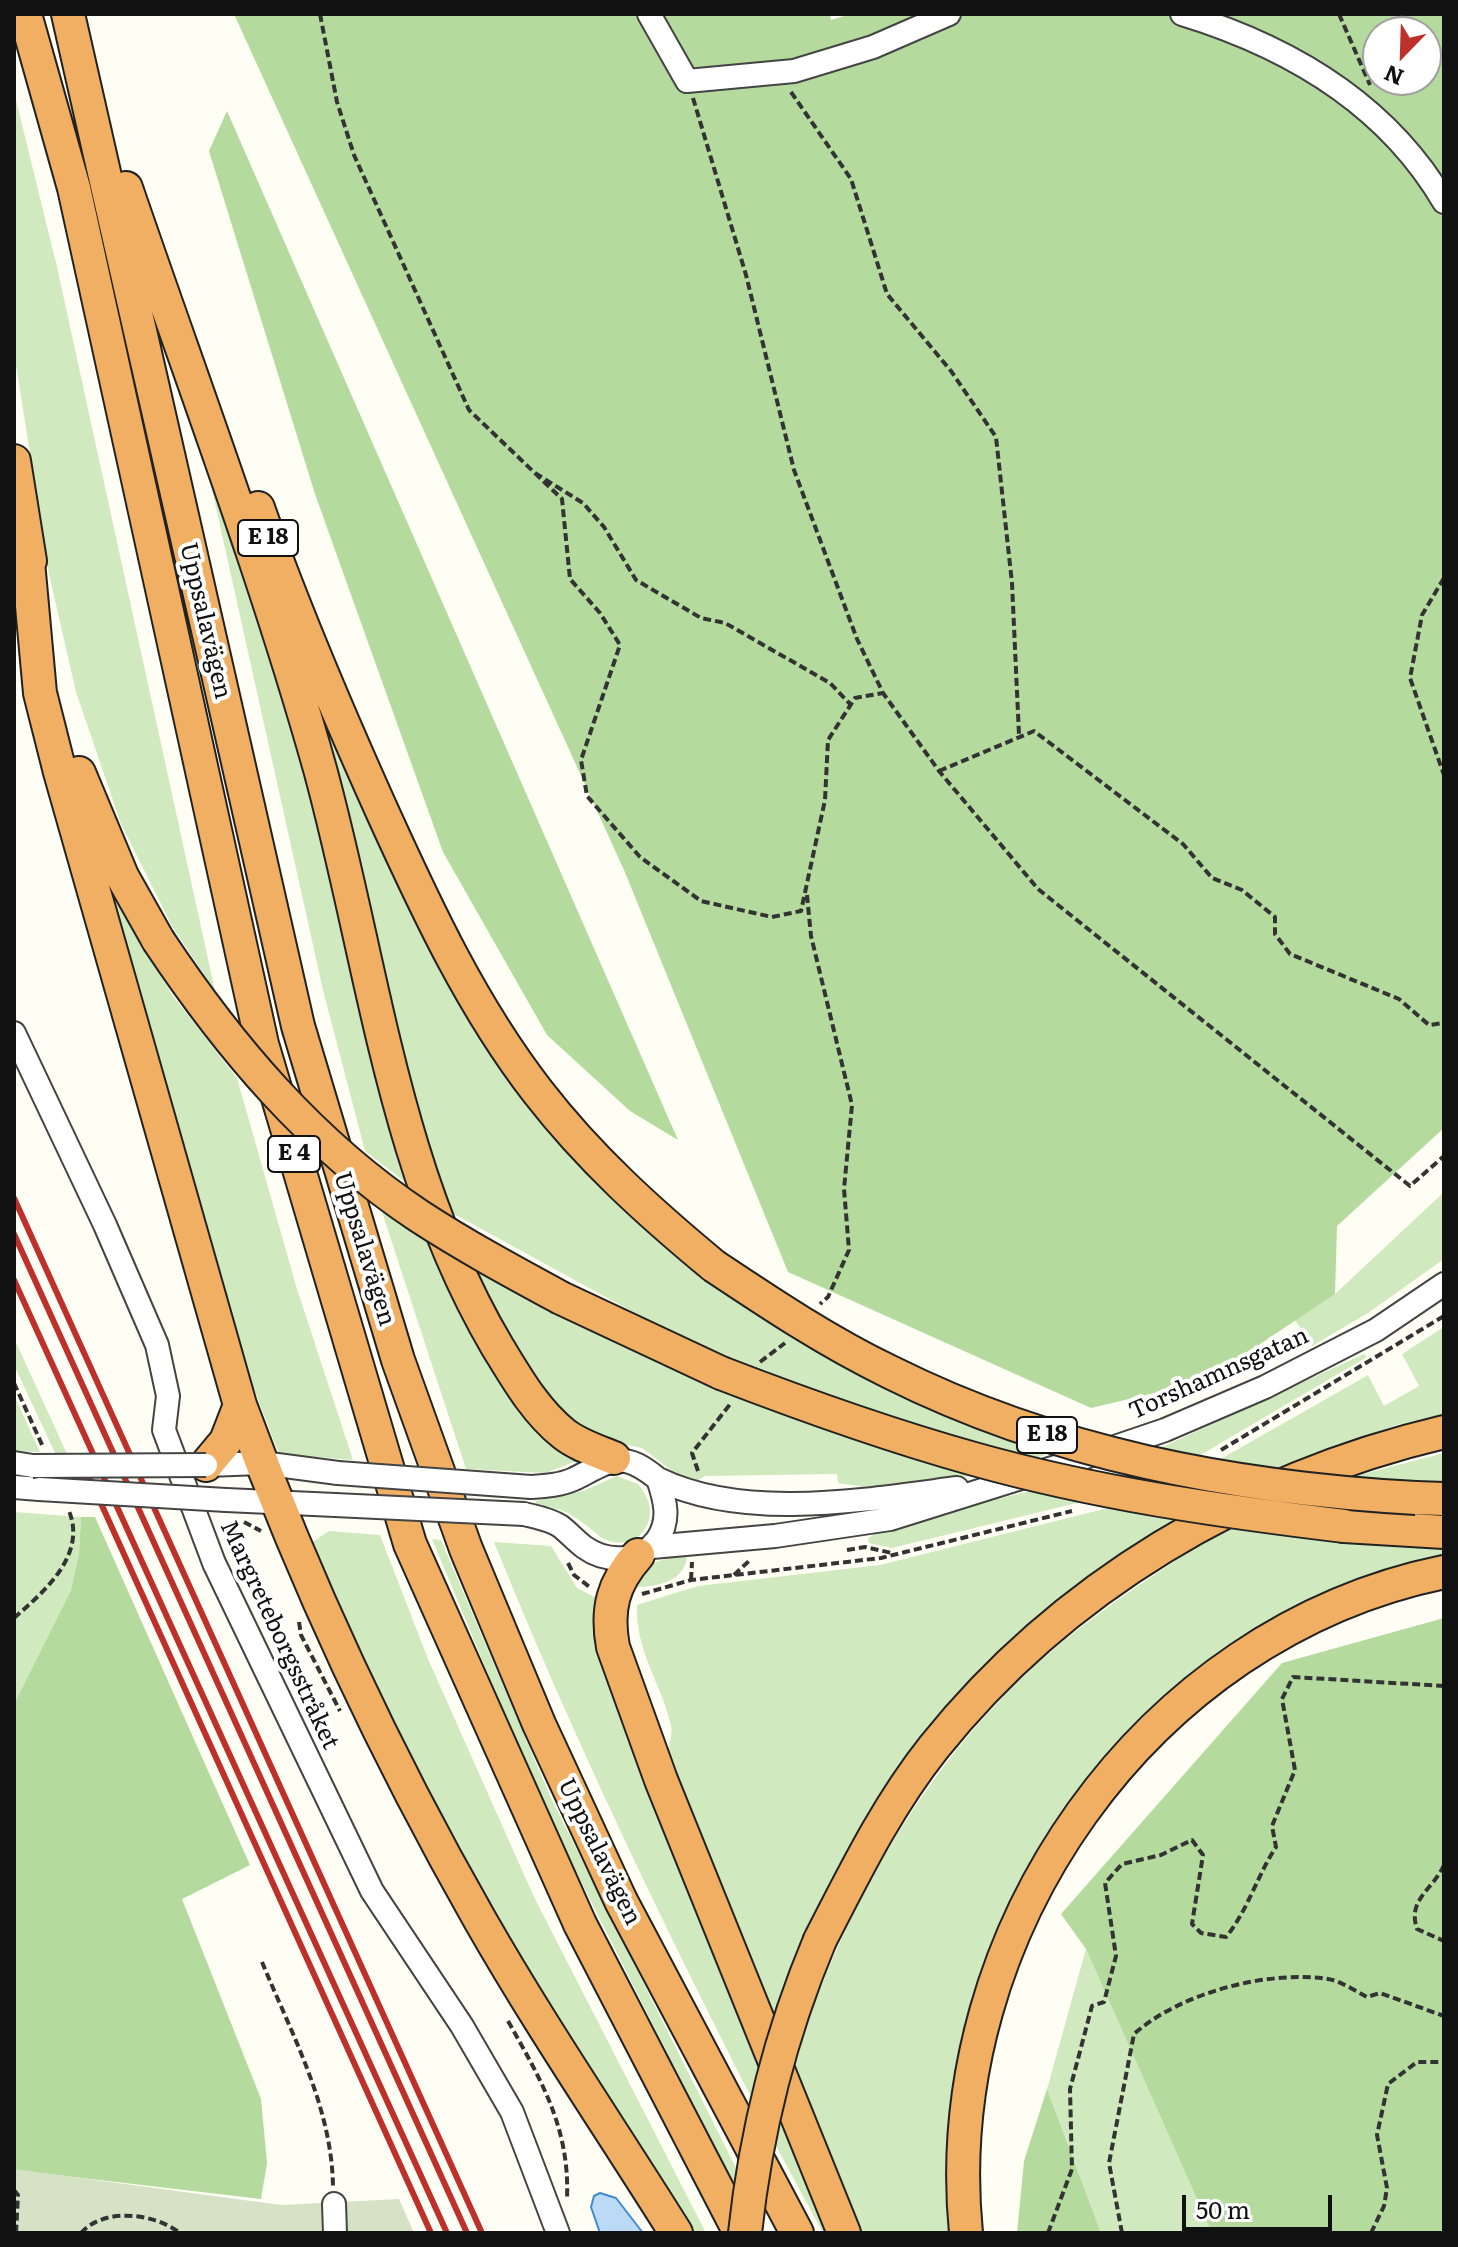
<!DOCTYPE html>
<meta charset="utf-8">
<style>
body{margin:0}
#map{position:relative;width:1458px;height:2247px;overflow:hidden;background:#fffef5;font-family:Literata,serif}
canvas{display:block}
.frame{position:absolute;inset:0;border:16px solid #111;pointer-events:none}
.north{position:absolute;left:1362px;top:16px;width:80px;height:80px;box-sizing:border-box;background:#fff;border:2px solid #a0a0a0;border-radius:50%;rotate:203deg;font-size:22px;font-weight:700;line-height:32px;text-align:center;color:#111}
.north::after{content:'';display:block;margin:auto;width:28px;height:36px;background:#be312b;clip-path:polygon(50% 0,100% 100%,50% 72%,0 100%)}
.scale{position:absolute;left:1182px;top:2195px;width:150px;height:36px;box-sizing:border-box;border:4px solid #111;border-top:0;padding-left:10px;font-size:24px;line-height:28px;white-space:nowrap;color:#111;-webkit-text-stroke:6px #fff;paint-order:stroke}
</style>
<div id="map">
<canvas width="1458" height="2247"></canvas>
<div class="frame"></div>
<div class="north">N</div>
<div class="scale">50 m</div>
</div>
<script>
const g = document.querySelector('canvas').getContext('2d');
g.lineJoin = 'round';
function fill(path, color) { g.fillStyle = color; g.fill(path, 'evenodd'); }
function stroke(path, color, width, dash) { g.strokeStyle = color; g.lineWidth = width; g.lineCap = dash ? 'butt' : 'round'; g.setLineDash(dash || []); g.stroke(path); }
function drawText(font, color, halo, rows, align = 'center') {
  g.font = font + ' Literata,serif'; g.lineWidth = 8; g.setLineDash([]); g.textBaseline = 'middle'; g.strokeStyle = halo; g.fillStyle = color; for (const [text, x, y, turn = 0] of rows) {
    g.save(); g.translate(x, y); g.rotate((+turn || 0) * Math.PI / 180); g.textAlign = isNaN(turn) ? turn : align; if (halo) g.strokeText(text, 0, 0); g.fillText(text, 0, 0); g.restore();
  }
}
fill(new Path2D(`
 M14 92 57 267 215 991 173 928 121 824 76 692 49 574 14 352Z
 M214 484 302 757 413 1188 365 1151 323 990 211 485Z
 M309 671 572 1155 614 1200 707 1278 1053 1452 1030 1460 830 1401 697 1347 443 1208 414 1115Z
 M106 884 173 996 237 1078 297 1289 353 1460 279 1454 254 1389Z
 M1444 1192V1259L1368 1313 1312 1346 1295 1320 1335 1294Z
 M381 1209 435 1246 584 1458 546 1473 466 1469Z
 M465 1264C633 1357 787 1422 971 1476L879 1489 838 1483 837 1474 705 1476 690 1485 642 1448 585 1436 545 1399Z
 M1444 1327V1414L1396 1425 1279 1469 1219 1460 1368 1375 1384 1406 1419 1386 1402 1354Z
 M14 1338 68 1456 56 1455 14 1365Z
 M1364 1354 1367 1357 1197 1457 1158 1449Z
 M14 1395 40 1452 14 1451Z
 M1444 1453V1482L1351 1477Z
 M617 1476 638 1484C654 1503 655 1523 635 1540 603 1550 597 1530 573 1516 562 1508 549 1507 536 1506V1501L583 1491Z
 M1030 1491 1081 1502 892 1548 869 1543 868 1538 887 1527Z
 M1108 1508 1175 1521 1120 1556 825 1896 794 1961 769 2030 668 1761C667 1750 673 1734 671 1725 661 1683 635 1650 637 1605L698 1586 880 1565Z
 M14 1512 81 1517 79 1553 71 1590 14 1704Z
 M1225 1528 1353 1544 1444 1549V1561L1176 1692 1113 1751 1051 1833 1015 1900 956 2233H856L789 2078C839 1913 930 1749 1066 1639 1117 1598 1171 1564 1225 1528Z
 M329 1531 380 1535 428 1659 534 1897 706 2233H688L478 1896 321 1577 311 1543Z
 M432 1539 441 1540 551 1798 738 2172 735 2188 543 1806Z
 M494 1542 551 1546 577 1588 600 1600 761 2065 752 2099C659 1916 571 1733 494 1542Z
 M687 1551C689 1585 650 1588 625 1587L643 1567Z
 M1086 1949 1212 2233H1101L1047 2089Z
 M781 2110 832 2233H823L775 2144Z`), '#d1e9be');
fill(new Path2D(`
 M234 14H830L831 20 851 14H1444V1128L1337 1226 1335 1294 1205 1381 1091 1408 788 1272 624 870ZM1378 32H1426V80H1378Z
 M227 111 678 1140 630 1111 547 1035 443 852 315 494 209 151Z
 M81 1517H95L250 1865 182 1899 261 2099 267 2163 261 2199 14 2170V1704L71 1590 79 1553Z
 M1444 1618V2233H1212L1086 1949 1061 1914 1282 1663Z
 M1047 2089 1101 2233H1017L1024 2161Z`), '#b4da9e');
fill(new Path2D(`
 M14 2169 281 2205 399 2199 414 2233H14Z`), '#d6e2c5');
const water = new Path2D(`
 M600 2193 616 2198 643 2233H600L591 2207 594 2196Z`);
fill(water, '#bbdaf5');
stroke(water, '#4489ca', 2);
const minor = new Path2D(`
 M649 14 687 81 794 71 873 47 949 14
 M1182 14C1290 47 1386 103 1444 202
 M14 1033 105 1225 157 1345 168 1396 164 1430 214 1563 372 1891 462 2026 512 2112 558 2233
 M14 1463 33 1466
 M206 1465 262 1463 338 1473
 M658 1479C744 1521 865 1500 957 1488
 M14 1487 39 1489
 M226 1500 335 1505
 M524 1514C536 1517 549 1519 560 1526 568 1532 575 1540 584 1547 606 1563 640 1563 657 1540 671 1520 665 1500 658 1479 621 1449 612 1460 574 1479 561 1485 546 1486 531 1487
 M652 1547 775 1536 890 1519 1059 1466 1165 1430 1265 1387 1376 1330 1444 1284
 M334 2204 335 2233`);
const highway = new Path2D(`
 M25 14 74 188 262 1044 410 1544 580 1924 740 2233
 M68 14 298 1026 398 1360 466 1549 539 1724 621 1901 797 2233
 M126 188C192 381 265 573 320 769 373 963 393 1170 497 1346 516 1377 535 1411 564 1434 578 1445 597 1451 614 1458
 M14 461 30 561
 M258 508C294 611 337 711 382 811 426 908 472 1007 538 1092 589 1158 650 1213 714 1266
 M26 540 40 693 60 772 240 1405C305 1582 387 1757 480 1920 541 2027 611 2129 676 2233
 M79 773 122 876 158 940
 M561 1298 721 1373
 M206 1465 226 1441 240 1405
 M1416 1498 1444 1499
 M1344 1526 1444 1532
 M638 1555C613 1583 606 1609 613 1647L661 1780 844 2233
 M820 1940C854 1874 887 1806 934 1747 1062 1587 1245 1479 1444 1432
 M966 2233C936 1933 1146 1633 1444 1572`);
stroke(minor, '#444', 26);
stroke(highway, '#222', 36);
stroke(new Path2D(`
 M320 14 337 102 354 155 469 410 562 499 570 579 600 613 620 645 581 760 587 796 640 857 701 901 772 917 801 911 825 800 828 740 855 698 883 693
 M1339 14 1370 85
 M791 92 851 179 887 294 951 371 996 437 1012 583 1019 735
 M693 98 746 275 794 470 857 639 883 693 939 771 1038 889 1410 1186 1444 1156
 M535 473 583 503 604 527 636 580 701 618 725 623 830 683 851 705
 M1444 578 1422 615 1410 678 1444 775
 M939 771 1034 731 1183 844 1212 878 1242 890 1275 917V934L1290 954 1399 999 1429 1025 1444 1023
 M807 895 811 936 852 1105 844 1189 849 1250 828 1297 820 1304
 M760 1362 785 1343
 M14 1383 43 1447
 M1221 1450 1444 1316
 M698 1471 692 1453 731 1403
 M244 1522 261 1531
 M847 1550 865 1547 892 1553
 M568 1563 574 1575 591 1588
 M734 1575 749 1561
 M691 1580 692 1562
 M642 1594 691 1580 881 1558 1072 1511
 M14 1618C44 1592 87 1555 69 1511
 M299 1622 301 1635 340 1711
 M1444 1865C1433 1890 1407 1899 1417 1929L1444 1941
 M262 1962C292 2035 332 2107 333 2187
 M508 2021C541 2080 570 2128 567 2199
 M14 2190 18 2195 16 2233
 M81 2233C104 2207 154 2213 180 2233
 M1048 2233 1072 2169 1070 2089 1092 2006 1104 2002 1116 1956 1105 1883 1122 1864 1161 1855 1192 1840 1203 1855 1192 1924 1201 1933 1226 1937C1248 1910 1257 1876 1276 1847L1272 1826 1295 1770 1282 1699 1293 1677 1444 1686
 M1122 2233 1109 2163 1134 2034C1180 1993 1267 1970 1328 1979 1341 1981 1355 1991 1367 1997L1380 1993 1444 2016
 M1371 2233 1384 2206 1387 2188 1377 2135 1388 2084 1417 2062H1444`), '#333', 4, [8, 4]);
stroke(minor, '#fff', 22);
stroke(highway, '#f0af62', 32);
stroke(new Path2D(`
 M14 1198 482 2233
 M14 1234 467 2233
 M14 1280 447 2233
 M85 1468 431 2233`), '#be312b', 6);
const minorBridge = new Path2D(`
 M33 1466 206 1465
 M338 1473 531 1487
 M39 1489 226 1500
 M335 1505 524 1514`);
const highwayBridge = new Path2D(`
 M158 940C229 1047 311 1144 419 1216 465 1246 513 1272 561 1298
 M714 1266C771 1304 828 1342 890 1372 1054 1454 1234 1488 1416 1498
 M721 1373C804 1405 888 1435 974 1459 1095 1493 1219 1511 1344 1526
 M745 2233C756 2130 780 2035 820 1940`);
stroke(minorBridge, '#444', 26, []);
stroke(highwayBridge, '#222', 36, []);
stroke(minorBridge, '#fff', 22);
stroke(highwayBridge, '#f0af62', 32);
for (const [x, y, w] of [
 [268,538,60],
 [294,1154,52],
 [1047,1435,60]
]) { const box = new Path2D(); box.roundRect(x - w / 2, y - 18, w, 36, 6); g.fillStyle = '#fff'; g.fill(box); stroke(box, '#111', 2); }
drawText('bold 22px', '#111', null, [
 ["E 18",268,538],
 ["E 4",294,1154],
 ["E 18",1047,1435]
]);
drawText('24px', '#111', '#fff', [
 ["Uppsalavägen",205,621,77],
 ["Uppsalavägen",364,1249,73],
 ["Torshamnsgatan",1219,1374,-24],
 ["Margreteborgsstråket",279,1635,65],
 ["Uppsalavägen",599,1852,64]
]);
</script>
